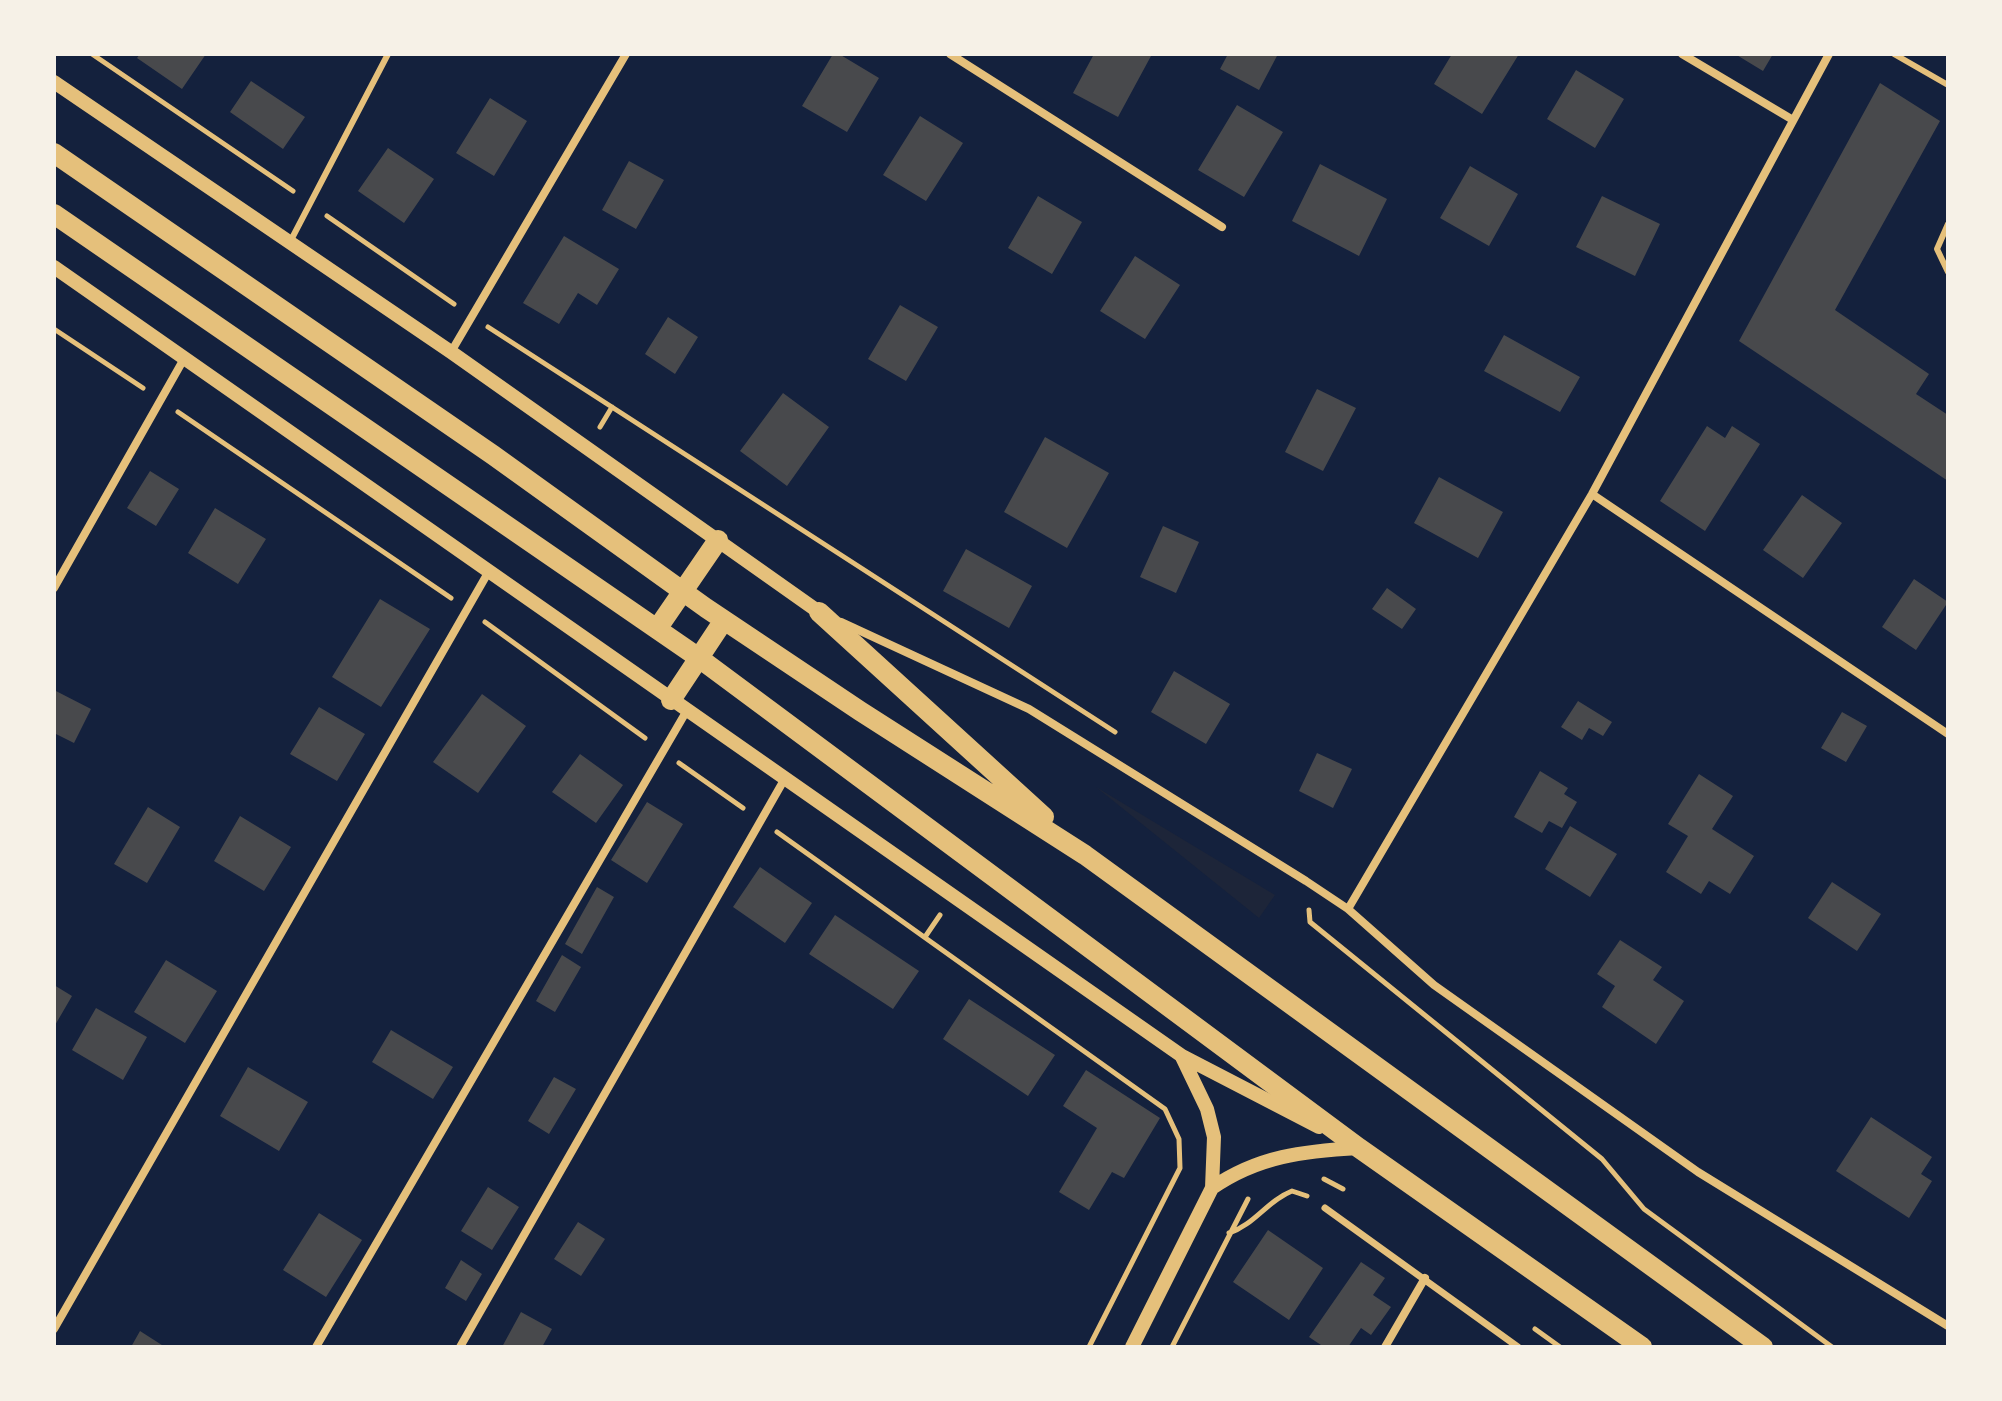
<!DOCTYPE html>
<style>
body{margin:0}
#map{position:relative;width:2002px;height:1401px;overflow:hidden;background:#14213d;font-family:Overpass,sans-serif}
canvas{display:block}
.frame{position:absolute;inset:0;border:56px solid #f6f1e7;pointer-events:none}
</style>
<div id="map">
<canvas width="2002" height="1401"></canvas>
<div class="frame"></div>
</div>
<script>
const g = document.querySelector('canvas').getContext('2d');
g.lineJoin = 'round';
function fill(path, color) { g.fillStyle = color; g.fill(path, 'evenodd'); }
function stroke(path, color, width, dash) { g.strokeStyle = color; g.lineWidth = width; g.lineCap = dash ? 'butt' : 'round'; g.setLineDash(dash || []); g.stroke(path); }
fill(new Path2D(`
 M1096 787 1275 895 1259 918Z`), '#1d2539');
fill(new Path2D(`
 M140 54H206L182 89 137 58Z
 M833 54H839L879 78 847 132 802 106Z
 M1094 54 1151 56 1118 117 1073 93Z
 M1228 54H1278L1259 90 1220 69Z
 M1452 54H1519L1482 114 1434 84Z
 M1735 54H1773L1763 71Z
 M1576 70 1624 99 1595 148 1547 119Z
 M251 81 305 117 283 149 230 112Z
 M1880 83 1940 121 1835 310 1929 374 1916 394 1948 415V481L1739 341Z
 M490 98 527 121 494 176 456 153Z
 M1237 105 1283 132 1244 197 1198 170Z
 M920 116 963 143 926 201 883 175Z
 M388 148 434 179 404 223 358 191Z
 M629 161 664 180 636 229 602 210Z
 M1320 164 1387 199 1359 256 1292 221Z
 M1470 166 1518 194 1489 246 1440 218Z
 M1038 196 1082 222 1052 274 1008 248Z
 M1602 196 1660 224 1635 276 1576 247Z
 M564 236 619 269 597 305 578 293 559 324 523 303Z
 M1135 256 1180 285 1145 339 1100 311Z
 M900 305 938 327 906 381 868 359Z
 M668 317 698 337 675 374 645 354Z
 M1504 335 1580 377 1560 412 1484 371Z
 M1317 389 1356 408 1323 471 1285 452Z
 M783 393 829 427 787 486 740 451Z
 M1707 426 1725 438 1732 426 1760 444 1705 531 1660 501Z
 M1045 437 1109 473 1067 548 1004 512Z
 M150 471 179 489 156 526 127 508Z
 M1439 477 1503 512 1478 558 1414 523Z
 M1802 495 1842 523 1803 578 1763 550Z
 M215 508 266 539 238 584 188 553Z
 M1163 526 1199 542 1176 593 1140 577Z
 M966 549 1032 586 1009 628 943 591Z
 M1914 579 1948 602 1916 650 1882 627Z
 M1387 588 1416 609 1402 629 1372 609Z
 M380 599 430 629 381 707 332 677Z
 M1174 671 1230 704 1206 744 1151 712Z
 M54 690 91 709 74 743 54 733Z
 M482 694 526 726 478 793 433 762Z
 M1578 701 1612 722 1603 736 1589 728 1582 740 1561 727Z
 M319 707 365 734 337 781 290 754Z
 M1842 712 1867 726 1846 762 1821 748Z
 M1317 753 1352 769 1333 808 1299 791Z
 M580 754 623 785 596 823 552 792Z
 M1540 771 1568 788 1564 794 1577 802 1562 828 1549 821 1542 833 1514 817Z
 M1699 774 1733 796 1712 829 1754 856 1730 894 1709 881 1701 894 1666 872 1688 836 1668 824Z
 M647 802 683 824 647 883 611 860Z
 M148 807 180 827 147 883 114 864Z
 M240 816 291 847 264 891 214 861Z
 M1570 826 1617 854 1590 897 1545 869Z
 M760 867 812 903 785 943 733 907Z
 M1832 882 1881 914 1857 951 1808 918Z
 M597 887 614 897 582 954 565 944Z
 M835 915 919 971 893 1009 809 954Z
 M1620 940 1662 967 1653 980 1684 1001 1656 1044 1602 1007 1615 986 1597 974Z
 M562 955 581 967 555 1012 536 1001Z
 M166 960 217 991 185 1043 134 1012Z
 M54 985 72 996 54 1027Z
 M969 999 1055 1055 1028 1096 943 1039Z
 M96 1008 147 1037 123 1080 72 1050Z
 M391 1030 453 1067 433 1099 372 1062Z
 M248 1067 308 1102 279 1151 220 1116Z
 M1086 1070 1160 1118 1124 1178 1112 1172 1089 1210 1059 1192 1097 1128 1063 1106Z
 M554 1077 576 1089 549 1134 528 1121Z
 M1871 1117 1932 1157 1921 1174 1932 1181 1909 1218 1836 1171Z
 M488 1187 519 1207 492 1250 461 1231Z
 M319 1213 362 1240 326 1297 283 1270Z
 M578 1222 605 1239 581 1276 554 1259Z
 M1268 1230 1323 1268 1289 1320 1233 1282Z
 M461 1260 482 1274 466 1301 445 1288Z
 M1361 1262 1385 1278 1373 1295 1391 1307 1371 1335 1361 1328 1348 1347H1324L1309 1337Z
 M521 1312 552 1329 542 1347H502Z
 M140 1331 165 1347H131Z`), '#48494c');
stroke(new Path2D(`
 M92 54 293 191
 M327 216 454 304
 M488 327 1115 732
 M54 329 143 388
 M178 412 451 598
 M600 427 612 407
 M485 622 645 738
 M679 763 743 808
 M777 832 1165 1109 1179 1139 1180 1168 1089 1347
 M1309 910 1310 922 1602 1159 1644 1209 1832 1347
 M925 937 940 915
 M1324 1179 1343 1189
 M1229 1233C1254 1225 1267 1201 1292 1191L1307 1196
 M1535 1329 1560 1347
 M1172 1347 1248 1199`), '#e5c07b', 5);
stroke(new Path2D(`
 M1894 54 1948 85
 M1948 224 1937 249 1948 272
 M290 242 388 54`), '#e5c07b', 6);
stroke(new Path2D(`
 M1325 1208 1518 1347`), '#e5c07b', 7);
stroke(new Path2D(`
 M950 54 1222 227
 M1682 54 1793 120
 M451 352 626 54
 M1592 494 1948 734
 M54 588 185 357
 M841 622 1029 709 1306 881 1348 909 1434 985 1698 1172 1948 1326
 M1348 909 1592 494 1829 54
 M54 1329 489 571
 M316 1347 686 712
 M460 1347 784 780
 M1385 1347 1425 1278`), '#e5c07b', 8);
stroke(new Path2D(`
 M54 82 451 352 819 612
 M54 267 1182 1056 1319 1127
 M1212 1188C1258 1156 1304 1151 1359 1148
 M1132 1347 1212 1188 1214 1137 1207 1109 1182 1057`), '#e5c07b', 14);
stroke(new Path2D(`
 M54 153 493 455 706 608 860 711 1085 855 1763 1347
 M54 214 699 658 1359 1148 1642 1347
 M819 612 1044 817
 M657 629 718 540
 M671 700 724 620`), '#e5c07b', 20);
</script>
